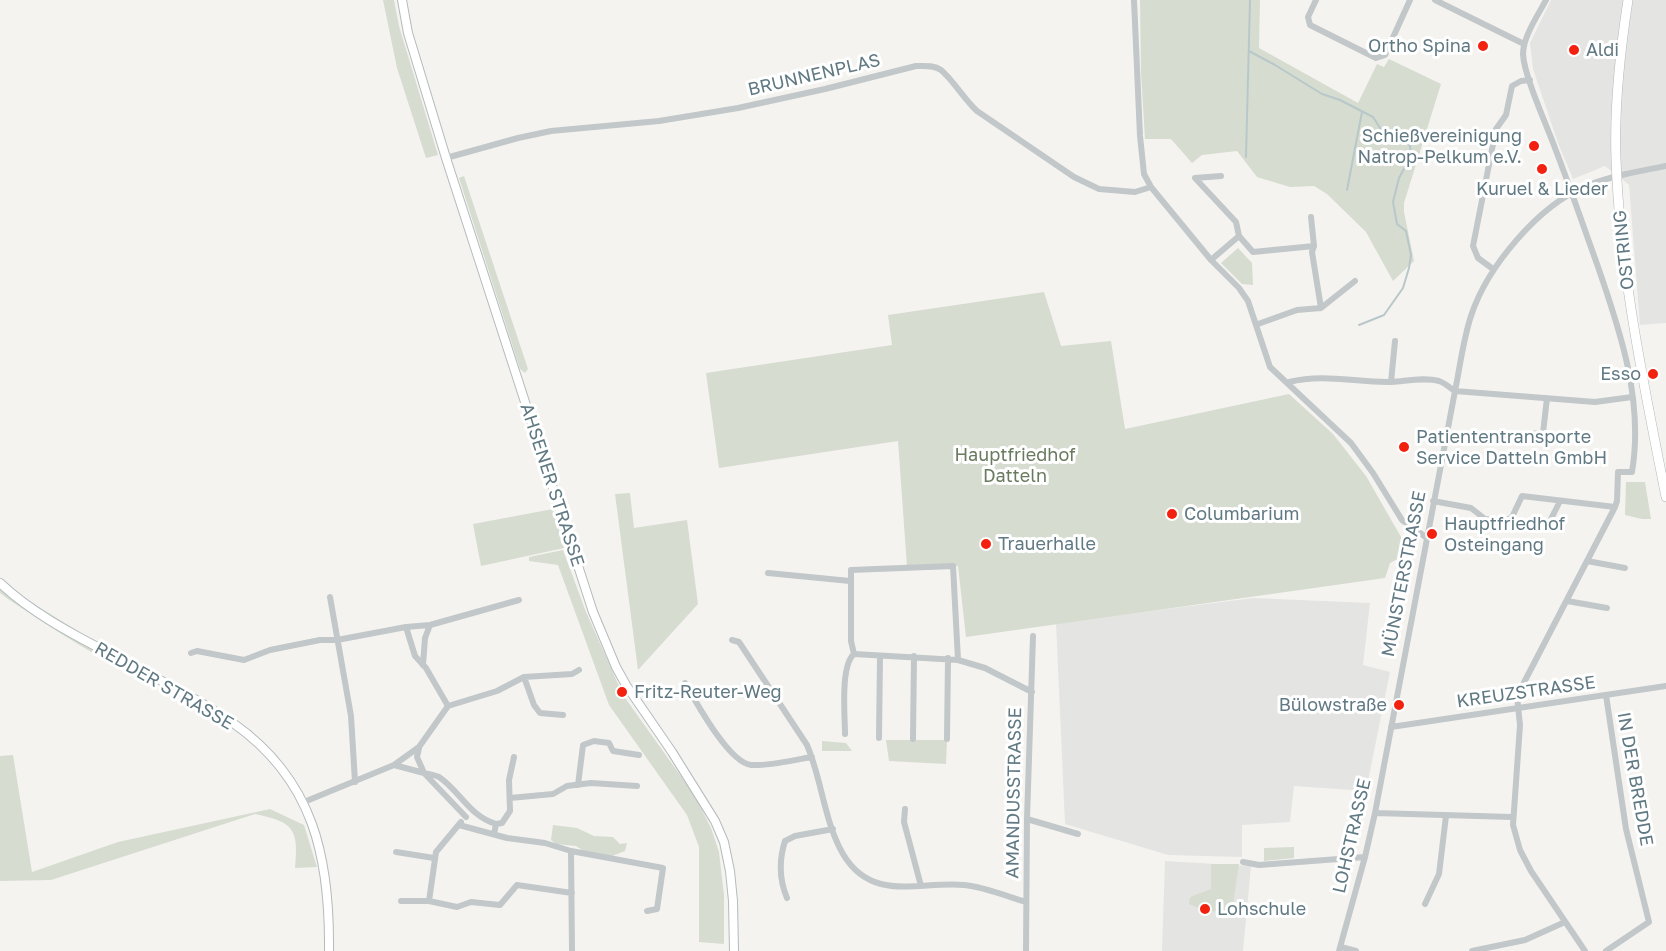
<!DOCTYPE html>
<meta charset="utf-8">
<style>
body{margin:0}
canvas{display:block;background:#f4f3ef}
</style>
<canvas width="1666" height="951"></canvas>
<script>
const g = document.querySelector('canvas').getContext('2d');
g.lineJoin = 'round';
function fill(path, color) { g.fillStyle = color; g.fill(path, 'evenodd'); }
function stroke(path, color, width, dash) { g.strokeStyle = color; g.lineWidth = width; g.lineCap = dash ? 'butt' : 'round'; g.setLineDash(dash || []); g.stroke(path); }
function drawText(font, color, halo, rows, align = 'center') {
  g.font = font + ' "Golos Text",sans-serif'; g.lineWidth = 6; g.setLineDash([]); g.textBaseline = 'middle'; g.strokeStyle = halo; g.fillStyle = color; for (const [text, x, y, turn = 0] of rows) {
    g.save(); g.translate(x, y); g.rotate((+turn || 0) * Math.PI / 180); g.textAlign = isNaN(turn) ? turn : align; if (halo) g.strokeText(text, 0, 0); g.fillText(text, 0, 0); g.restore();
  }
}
fill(new Path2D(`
 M1551 0H1666V323L1640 325 1629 185 1605 166 1573 179 1558 143 1533 69 1530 43Z
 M1253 598 1370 603 1363 665 1390 672 1366 791 1294 786 1290 822 1242 825V857L1168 855 1065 824 1056 623Z
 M1165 861 1251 866 1243 951H1162Z`), '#e4e5e3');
fill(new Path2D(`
 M383 0H394L399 26 438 155 426 158 397 68Z
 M1140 0H1260L1259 48 1358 103 1377 64 1384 67 1389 59 1441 84 1404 203V212L1414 261 1393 281 1366 232 1327 194 1314 186 1290 187 1257 177 1237 151 1202 155 1192 163 1171 139H1145L1141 73Z
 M464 176 528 369 525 373 520 369 459 178Z
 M1238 248 1252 263 1253 285 1242 284 1221 263Z
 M1044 292 1061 346 1111 341 1125 429 1289 394 1333 434 1366 476 1405 544 1401 557 1390 563 1385 578 966 637 958 566 907 567 898 441 719 468 706 373 892 345 888 315Z
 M1626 482H1645L1651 519H1642L1625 515Z
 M630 493 634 528 687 520 698 604 638 670 615 494Z
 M553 509 564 548 481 566 473 524Z
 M563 550 586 612 623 695 695 796 711 828 719 852 724 895V944L699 942V847L687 815 609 705 558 565 529 561V557Z
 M0 589 18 594 94 641V649L110 659 123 658 143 667 153 685C102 660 55 631 8 599L0 593Z
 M886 740H947L946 764 889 761Z
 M822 741 846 743 852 751H822Z
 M13 755 32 872 118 842 270 809 304 825 317 867 295 868C299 828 293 822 255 814L51 880 0 881V756Z
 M553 825 577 828 594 836 613 837 620 844 627 843 625 851 612 856 587 853 576 846 556 844 551 840Z
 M1294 847V858L1264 861V848Z
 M1211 864H1239L1232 912 1205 911 1189 904 1190 897 1211 889Z`), '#d6dcd0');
stroke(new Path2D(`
 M1249 51 1275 65 1322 94 1340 100 1373 117 1382 131 1403 138 1410 146 1411 156 1399 178 1393 202 1397 224 1406 231 1411 255 1409 268 1403 288 1384 315 1359 325
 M1246 157 1250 0
 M1347 190 1362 112`), '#b8c8ca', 2);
const secondary = new Path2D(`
 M402 0 408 33 446 158 593 612 616 667 626 685 672 752 715 821 724 842 730 871 733 901 734 951
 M0 583C31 612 70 633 107 652 149 675 194 696 233 723 314 780 330 858 329 951`);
const primary = new Path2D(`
 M1628 0C1620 52 1614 106 1616 159 1620 273 1644 386 1666 497`);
stroke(secondary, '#b4bbbe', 10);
stroke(primary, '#b3b9bb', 10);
stroke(new Path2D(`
 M1134 0 1140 136 1144 174 1151 187 1211 260 1239 288 1248 301 1270 367 1351 443 1373 473 1402 520 1427 538
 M1316 0 1308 17 1310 25 1376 58 1385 55 1410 0
 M1435 0 1524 44
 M1546 0C1538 15 1523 37 1523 54 1524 76 1547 126 1555 148 1570 187 1583 225 1597 264 1620 330 1644 401 1632 472H1618L1617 501 1615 507 1517 696 1520 725 1513 825 1520 850 1531 871 1585 951
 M446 158 518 138 551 131 659 121 738 108 825 89 916 66C924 66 934 65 941 70 953 80 964 99 977 111L1074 177 1099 189 1135 192 1151 187
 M1221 176 1195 178 1236 222 1239 236 1253 252 1314 246 1312 252 1321 308 1297 310 1258 324
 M1311 217 1314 246
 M1211 260 1239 236
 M1493 269 1478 258 1473 246 1496 129 1506 115 1512 86 1521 81 1530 80
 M1321 308 1355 281
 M1289 382C1325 373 1356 383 1392 382 1407 381 1424 377 1439 381 1445 383 1450 388 1455 391L1595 402 1632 397
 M1391 382 1395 341
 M1530 434 1543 433 1547 398
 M1433 501 1471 508 1485 519 1505 521 1512 517 1522 496 1615 507
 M1556 529 1548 525 1560 501
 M1587 561 1625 568
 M768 573 850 581
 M330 597 351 716 355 782
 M1567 601 1607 608
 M406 627 415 656 426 668 448 706
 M732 640 739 642 807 745C822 780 824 821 843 854 872 903 919 881 964 885 985 887 1006 896 1026 902
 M191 653 197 651 244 660 270 650 320 640H337L406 627 430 625 519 600
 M958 660 953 566 851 570V641L854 654 958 660 985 668 1032 692
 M423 665 425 638 430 625
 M524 677 534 705 540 713 563 715
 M685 683C696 702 729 763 751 765 770 766 793 760 812 757
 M1391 727 1666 686
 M845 734C845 716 840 666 854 654
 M879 738 880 656
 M913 739 914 656
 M947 739 948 658
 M419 748 417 757 424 773C429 774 435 775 439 777 460 791 468 815 496 824L494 834
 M394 765 419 747 448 706 497 691 524 677 572 674 579 670
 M578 785 583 745 594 741 609 743 613 751 639 755
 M510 798 553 794 567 786 591 783 637 786
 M304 802 394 765 424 773 466 817
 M905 809 904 822 921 886
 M1375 813 1512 817
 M1027 819 1078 834
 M496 824 502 823 510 811 509 780 514 757
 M459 825 507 838 545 843 571 851 572 951
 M571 851 663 868 657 909 647 911
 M396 852 434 858
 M1243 862 1259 865 1365 857
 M787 898C779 879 779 860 785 841L795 836 833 829
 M401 901H429L457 907 471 902 500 905 517 885 572 893
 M429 901 436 852 461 822
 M1425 904 1439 874 1446 816
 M1341 947 1356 951
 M1026 951 1027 819 1033 636
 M1339 951 1365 857 1375 813 1455 391C1460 367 1463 340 1471 316 1487 267 1538 206 1586 186 1611 176 1640 171 1666 166
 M1472 951 1525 940 1565 922
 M1606 951 1649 922 1626 829 1606 695`), '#c2c7c9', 6);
stroke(secondary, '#fff', 8);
stroke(primary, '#fff', 9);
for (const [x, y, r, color] of [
 [1483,46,6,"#f32110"],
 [1574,50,6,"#f32110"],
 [1534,146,6,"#f32110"],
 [1542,169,6,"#f32110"],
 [1653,374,6,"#f32110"],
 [1404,447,6,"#f32110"],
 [1172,514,6,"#f32110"],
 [1432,534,6,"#f32110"],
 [986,544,6,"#f32110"],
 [622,692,6,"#f32110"],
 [1399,705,6,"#f32110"],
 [1205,909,6,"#f32110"]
]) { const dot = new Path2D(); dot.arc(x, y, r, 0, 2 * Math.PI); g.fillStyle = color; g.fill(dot); stroke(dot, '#fff', 2); }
drawText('18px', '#607983', '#fff', [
 ["Ortho Spina",1471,46,"right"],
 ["Aldi",1586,50],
 ["Schießvereinigung",1522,136,"right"],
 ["Natrop-Pelkum e.V.",1522,157,"right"],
 ["Kuruel & Lieder",1542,189,"center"],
 ["Esso",1641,374,"right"],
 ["Patiententransporte",1416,437],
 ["Service Datteln GmbH",1416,458],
 ["Columbarium",1184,514],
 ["Hauptfriedhof",1444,524],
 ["Osteingang",1444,545],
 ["Trauerhalle",998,544],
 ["Fritz-Reuter-Weg",634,692],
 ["Bülowstraße",1387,705,"right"],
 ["Lohschule",1217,909]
], 'left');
drawText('18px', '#607983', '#fff', [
 ["BRUNNENPLAS",814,75,-13],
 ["OSTRING",1624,250,-96],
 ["AHSENER STRASSE",552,485,72],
 ["MÜNSTERSTRASSE",1404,574,-79],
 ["REDDER STRASSE",164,686,30],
 ["KREUZSTRASSE",1526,692,-8],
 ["IN DER BREDDE",1635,779,80],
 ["AMANDUSSTRASSE",1014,793,-89],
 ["LOHSTRASSE",1352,836,-77]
]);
drawText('18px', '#697a5f', '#fff', [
 ["Hauptfriedhof",1015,455],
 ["Datteln",1015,476]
]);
</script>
